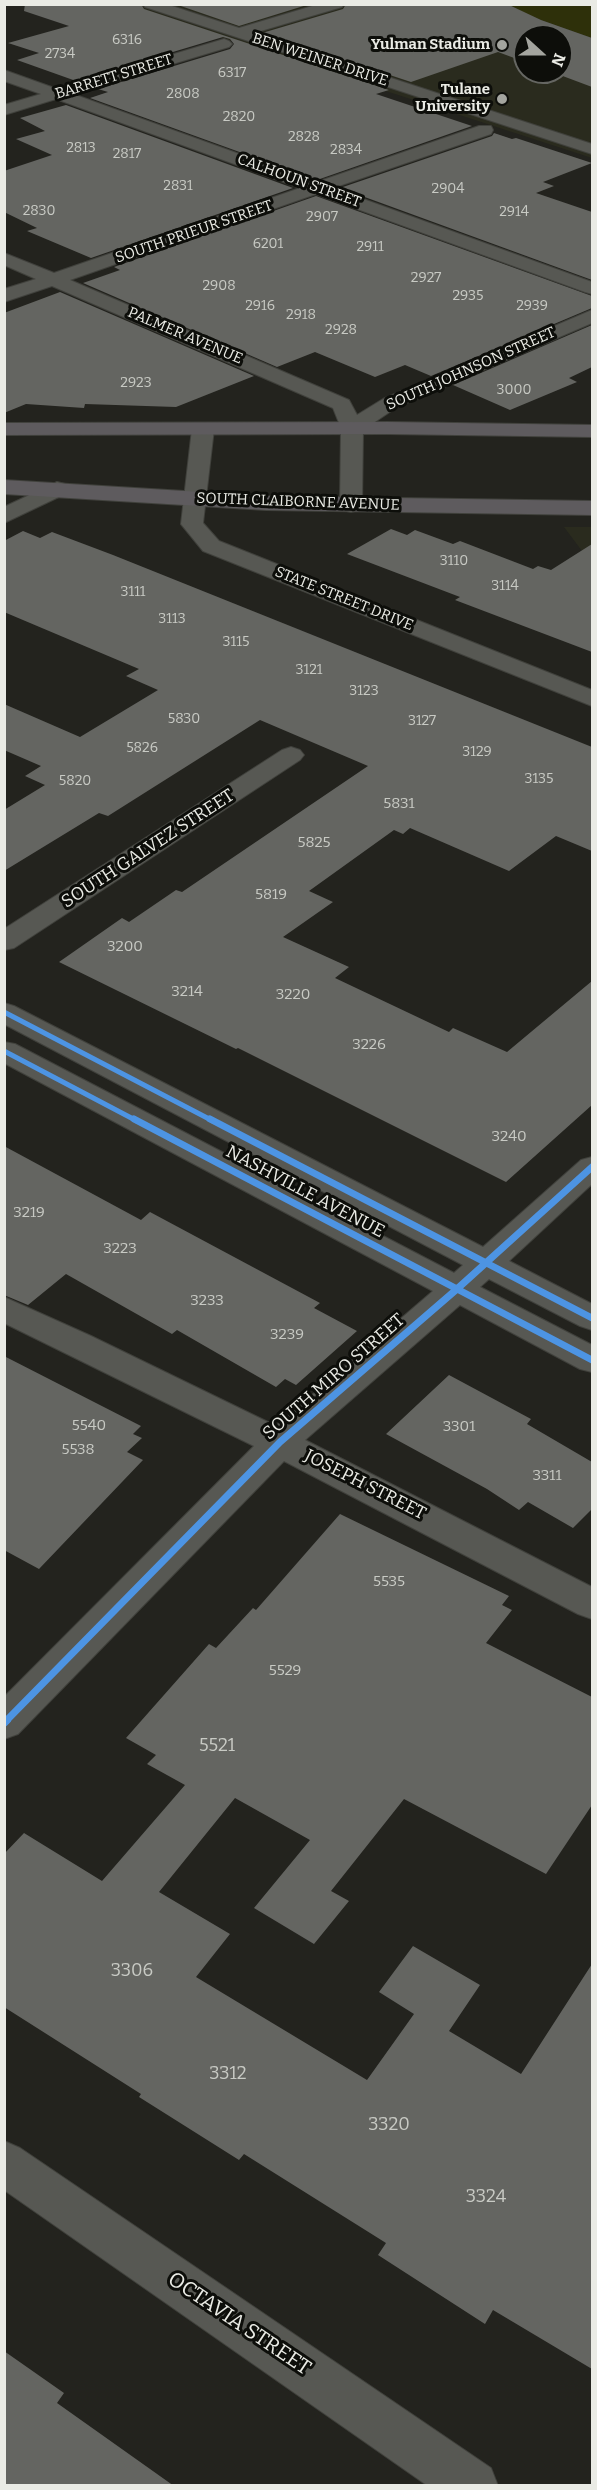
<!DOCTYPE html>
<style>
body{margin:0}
#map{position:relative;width:597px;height:2490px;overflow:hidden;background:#23231e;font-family:Bitter,serif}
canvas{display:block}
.frame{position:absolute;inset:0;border:6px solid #eaebe5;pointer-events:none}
.north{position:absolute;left:513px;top:24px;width:60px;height:60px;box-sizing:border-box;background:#0d0e0a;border:2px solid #656662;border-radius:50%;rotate:111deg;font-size:16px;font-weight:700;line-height:24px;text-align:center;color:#eaebe5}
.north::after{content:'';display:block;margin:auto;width:21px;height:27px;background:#a4a59f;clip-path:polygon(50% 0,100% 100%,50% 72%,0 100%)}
</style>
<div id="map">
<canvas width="597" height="2490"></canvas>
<div class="frame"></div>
<div class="north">N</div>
</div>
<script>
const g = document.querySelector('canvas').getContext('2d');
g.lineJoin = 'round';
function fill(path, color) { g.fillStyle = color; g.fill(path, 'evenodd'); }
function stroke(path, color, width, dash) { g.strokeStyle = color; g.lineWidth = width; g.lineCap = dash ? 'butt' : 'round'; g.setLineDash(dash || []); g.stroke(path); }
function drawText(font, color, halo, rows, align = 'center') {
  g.font = font + ' Bitter,serif'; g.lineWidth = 6; g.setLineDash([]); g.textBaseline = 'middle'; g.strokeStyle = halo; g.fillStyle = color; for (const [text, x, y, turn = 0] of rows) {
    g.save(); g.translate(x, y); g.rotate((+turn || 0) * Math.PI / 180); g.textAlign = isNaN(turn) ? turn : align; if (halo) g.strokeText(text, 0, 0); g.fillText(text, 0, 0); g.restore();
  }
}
fill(new Path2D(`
 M124 5H592V158L232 41ZM525 36H561V72H525Z
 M564 527H592V555L582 551Z`), '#2a2b1e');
fill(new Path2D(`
 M507 5H592V38L541 20Z`), '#2e300a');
fill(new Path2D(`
 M25 4H141L144 9 389 90 376 94 472 126 317 180 90 98 108 92 98 89 230 49 234 44 230 39 223 37 76 81 17 60 39 53 8 43 69 26 24 11Z
 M175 4H310L239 26Z
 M346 4H507L541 20 592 38V87L552 72H561V36H525V62L498 52 411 82 262 33 343 9Z
 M66 105 293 188 91 258 27 231 37 228 4 212V171L52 155 16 139 45 131 20 118Z
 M494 133 512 139 516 138 592 163 543 182 554 186 536 193 592 212V280L340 188 492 136Z
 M316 196 592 296V308L431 376 405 365 375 377 315 352 277 367 83 283 120 270 114 267Z
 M60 292 254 376 176 407 85 404 84 408 26 404 4 413V313Z
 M592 325V367L569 378 577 382 510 410 453 385Z
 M391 529 407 535 415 530 453 544 460 541 533 569 538 566 551 570 592 544V652L455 600 460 597 347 554Z
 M23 531 40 538 52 532 113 555 592 747V851L556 836 509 871 410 828 403 834 394 830 309 891 333 902 283 937 349 967 335 978 449 1032 453 1028 507 1052 592 981V1105L506 1182 238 1048 236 1049 59 962 122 918 129 922 176 890 182 892 368 766 260 720 108 816 99 813 4 871V810L45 785 25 776 41 766 4 750V704L80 737 158 690 126 676 139 669 4 612V541Z
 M4 1146 141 1220 150 1212 320 1303 314 1308 357 1331 296 1385 285 1379 276 1387 177 1330 172 1334 66 1274 28 1305 4 1295Z
 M4 1356 141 1426 133 1434 142 1438 127 1452 143 1460 39 1569 4 1550Z
 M449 1375 531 1419 527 1424 592 1462V1509L573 1528 528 1502 519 1510 487 1489 386 1434Z
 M340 1514 509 1596 502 1605 512 1610 486 1643 592 1697V1805L546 1874 404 1799 331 1891 349 1901 314 1944 254 1908 310 1840 235 1798 159 1892 230 1934 196 1977 367 2080 414 2014 379 1992 413 1946 480 1985 449 2031 521 2074 592 1964V2369L493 2310 485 2324 378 2255 386 2243 244 2154 239 2160 139 2097 141 2094 4 2007V1854L24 1833 102 1881 185 1785 147 1764 156 1755 126 1738 209 1644 216 1648 253 1608 256 1610Z
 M4 2351 64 2393 57 2403 174 2486H4Z`), '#646561');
const minor = new Path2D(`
 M143 4H166L239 28 319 4H344L342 7 254 33 592 144V154L145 7Z
 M224 39 229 41 232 44 229 47 73 94 317 182 479 126H491L493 130 491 134 333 188 592 282V294L585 292 316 194 70 280 349 400 357 415 383 399 592 310V323L397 407 363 430 362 505 359 510 351 512 343 510 340 505 341 428 333 408 52 286 4 302V289L36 279 4 265V253L54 273 300 188 56 99 4 115V105L41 94 4 81V70L57 89Z
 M203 423 210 425 214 429 203 523 219 541 592 690V706L203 551 181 524 192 429 196 425Z
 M57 482 65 484 68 489 65 494 4 523V507Z
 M291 747 300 750 304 755 300 760 14 948 4 950V929L282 750Z
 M4 1003 14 1006 483 1247 581 1160 592 1157V1184L509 1261 592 1304V1330L580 1326 489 1279 480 1287 592 1345V1372L580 1369 460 1305 305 1440 592 1587V1619L578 1614 284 1461 18 1734 4 1739V1697L254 1446 4 1323V1297L91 1336 276 1426 433 1291 4 1063V1042L15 1044 454 1273 463 1265 4 1024Z
 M4 2141 20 2148 491 2468 498 2486H428L4 2190Z`);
const major = new Path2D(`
 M388 422 592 425V437L388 434 4 435V423Z
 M4 480 266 496 592 501V515L266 510 4 494Z`);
stroke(minor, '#40413c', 2);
stroke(major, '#40413c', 2);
fill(minor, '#575853');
fill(major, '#5e5b5e');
stroke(new Path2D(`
 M4 1012 213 1121
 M4 1051 137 1121`), '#4d94e3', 5);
stroke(new Path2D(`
 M134 1119 592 1360
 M210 1119 592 1318
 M6 1721 280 1442 457 1289 592 1167`), '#4d94e3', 7);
stroke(new Path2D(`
 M4 1723 7 1720`), '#4d94e3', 8);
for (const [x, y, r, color] of [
 [502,45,6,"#a4a59f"],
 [502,99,6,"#a4a59f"]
]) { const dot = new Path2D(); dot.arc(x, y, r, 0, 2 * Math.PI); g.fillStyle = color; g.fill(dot); stroke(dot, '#0d0e0a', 2); }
drawText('14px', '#c8cac4', null, [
 ["6316",127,40],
 ["2734",60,54],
 ["6317",232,73],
 ["2808",183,94],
 ["2820",239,117],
 ["2828",304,137],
 ["2813",81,148],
 ["2834",346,150],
 ["2817",127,154],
 ["2831",178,186],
 ["2904",448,189],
 ["2830",39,211],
 ["2914",514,212],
 ["2907",322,217],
 ["6201",268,244],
 ["2911",370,247],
 ["2927",426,278],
 ["2908",219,286],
 ["2935",468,296],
 ["2916",260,306],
 ["2939",532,306],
 ["2918",301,315],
 ["2928",341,330],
 ["2923",136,383],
 ["3000",514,390],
 ["3110",454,561],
 ["3114",505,586],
 ["3111",133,592],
 ["3113",172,619],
 ["3115",236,642],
 ["3121",309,670],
 ["3123",364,691],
 ["5830",184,719],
 ["3127",422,721],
 ["5826",142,748],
 ["3129",477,752],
 ["3135",539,779],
 ["5820",75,781]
]);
drawText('bold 15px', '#eaebe5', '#0d0e0a', [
 ["Yulman Stadium",490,45],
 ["Tulane",490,90],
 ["University",490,107]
], 'right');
drawText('15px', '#eaebe5', '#0d0e0a', [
 ["BEN WEINER DRIVE",320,60,18],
 ["BARRETT STREET",114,77,-17],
 ["CALHOUN STREET",299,181,20],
 ["SOUTH PRIEUR STREET",194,232,-19],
 ["PALMER AVENUE",185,336,23],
 ["SOUTH JOHNSON STREET",471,369,-24],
 ["SOUTH CLAIBORNE AVENUE",298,502,2],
 ["STATE STREET DRIVE",344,599,22]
]);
drawText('15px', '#c8cac4', null, [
 ["5831",399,804],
 ["5825",314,843],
 ["5819",271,895],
 ["3200",125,947],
 ["3214",187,992],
 ["3220",293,995],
 ["3226",369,1045],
 ["3240",509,1137],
 ["3219",29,1213],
 ["3223",120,1249],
 ["3233",207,1301],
 ["3239",287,1335],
 ["5540",89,1426],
 ["3301",459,1427],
 ["5538",78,1450],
 ["3311",547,1476],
 ["5535",389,1582],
 ["5529",285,1671]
]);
drawText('18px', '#eaebe5', '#0d0e0a', [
 ["SOUTH GALVEZ STREET",148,849,-33],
 ["NASHVILLE AVENUE",305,1192,28],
 ["SOUTH MIRO STREET",334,1377,-41],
 ["JOSEPH STREET",365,1485,27]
]);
drawText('18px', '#c8cac4', null, [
 ["5521",217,1746],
 ["3306",132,1971],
 ["3312",228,2074],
 ["3320",389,2125],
 ["3324",486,2197]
]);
drawText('21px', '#eaebe5', '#0d0e0a', [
 ["OCTAVIA STREET",239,2324,34]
]);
</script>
